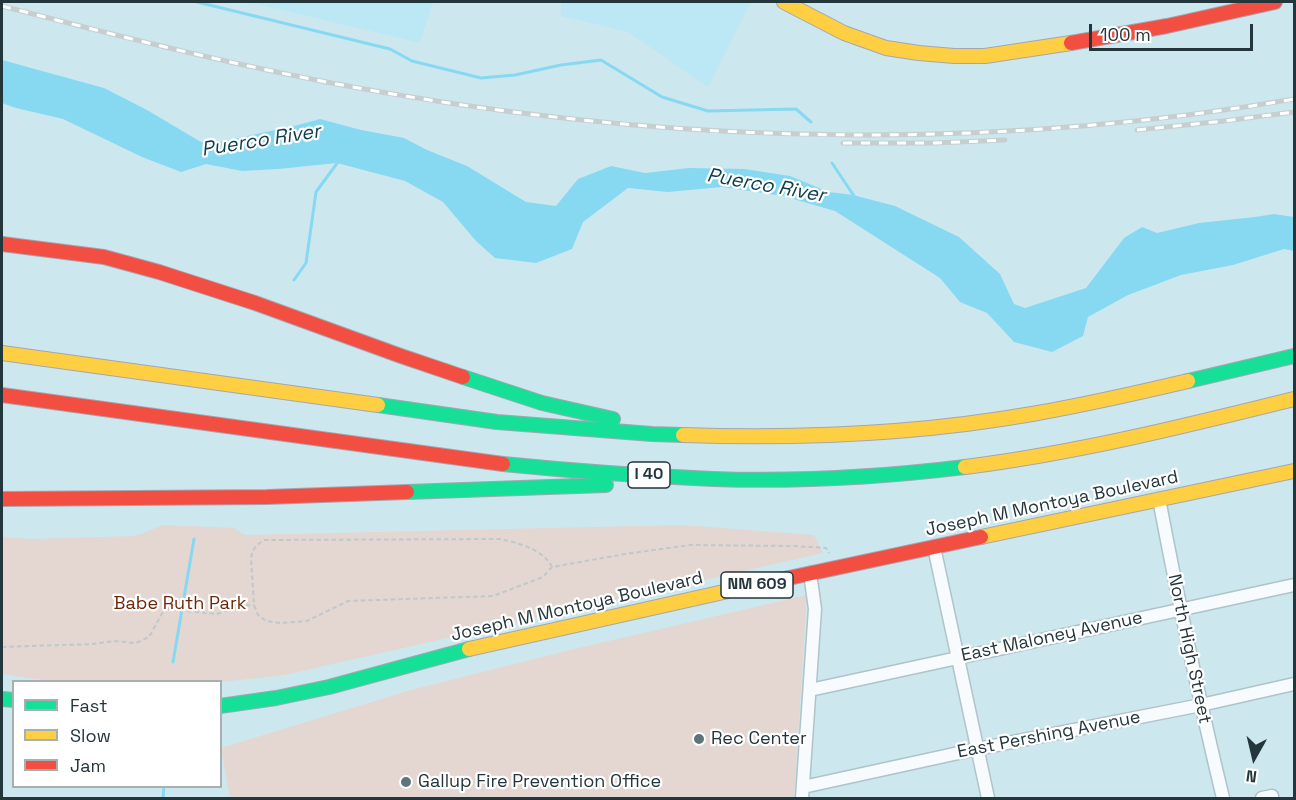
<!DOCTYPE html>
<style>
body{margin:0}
#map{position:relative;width:1296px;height:800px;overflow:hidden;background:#cde7ef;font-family:"Space Grotesk",sans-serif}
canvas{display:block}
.frame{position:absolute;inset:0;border:3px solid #23363c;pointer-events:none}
.legend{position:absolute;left:12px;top:680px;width:210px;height:108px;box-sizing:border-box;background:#fff;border:2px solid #a7afb1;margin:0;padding:8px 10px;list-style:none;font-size:18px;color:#23363c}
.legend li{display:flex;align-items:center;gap:12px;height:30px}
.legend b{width:30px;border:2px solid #a7afb1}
.north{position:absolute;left:1224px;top:728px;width:60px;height:60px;-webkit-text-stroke:4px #fff;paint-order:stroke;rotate:188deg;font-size:16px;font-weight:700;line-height:24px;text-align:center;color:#23363c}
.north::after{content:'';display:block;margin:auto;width:21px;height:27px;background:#23363c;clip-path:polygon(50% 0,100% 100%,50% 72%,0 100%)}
.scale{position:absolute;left:1089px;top:24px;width:164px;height:27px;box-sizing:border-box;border:3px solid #23363c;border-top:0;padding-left:8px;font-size:18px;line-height:21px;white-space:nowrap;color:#23363c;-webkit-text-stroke:4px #fff;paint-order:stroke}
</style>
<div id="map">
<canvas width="1296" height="800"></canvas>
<div class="frame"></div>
<ul class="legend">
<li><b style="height:8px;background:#16e098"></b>Fast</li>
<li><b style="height:8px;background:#ffcf43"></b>Slow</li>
<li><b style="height:8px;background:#f24e42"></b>Jam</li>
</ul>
<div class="north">N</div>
<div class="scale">100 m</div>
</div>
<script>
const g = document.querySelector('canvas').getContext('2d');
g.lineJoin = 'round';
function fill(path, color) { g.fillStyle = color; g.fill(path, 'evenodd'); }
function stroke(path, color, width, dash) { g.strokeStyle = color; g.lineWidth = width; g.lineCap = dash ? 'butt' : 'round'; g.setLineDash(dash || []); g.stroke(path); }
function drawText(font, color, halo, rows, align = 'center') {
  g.font = font + ' "Space Grotesk",sans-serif'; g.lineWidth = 4.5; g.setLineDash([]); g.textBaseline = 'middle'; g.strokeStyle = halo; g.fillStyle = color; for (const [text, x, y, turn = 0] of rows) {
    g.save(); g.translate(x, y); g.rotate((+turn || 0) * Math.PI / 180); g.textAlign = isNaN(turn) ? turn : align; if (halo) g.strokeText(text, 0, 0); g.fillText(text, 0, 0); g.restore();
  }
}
fill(new Path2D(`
 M249 2H433L420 43Z
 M561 2H751L708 87 628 32 561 16Z`), '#bce8f6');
fill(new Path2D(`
 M163 525 234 528 245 535 683 525 814 535 823 553 284 675 221 682H58L2 674V537L29 539 136 536Z
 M807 595 794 798H230L221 748 411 690 570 650Z`), '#e4d6d1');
fill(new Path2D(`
 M2 60 104 88 147 110 201 142H219L294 126 320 119 361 130 404 138 427 150 467 166 526 202 556 206 578 179 611 166 645 173 689 168 744 169 790 176 829 192 853 195 895 206 959 237 1000 274 1014 304 1025 308 1086 288 1124 238 1142 227 1157 233 1199 223 1255 217 1274 214 1294 217V251L1284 249 1233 265 1181 275 1128 295 1088 317 1083 336 1052 352 1014 342 987 313 960 302 940 278 835 211 783 196 722 187 668 192 628 188 583 222 572 249 536 263 495 258 476 241 443 202 405 181 337 163 278 169 242 171 206 164 181 172 142 157 63 119 16 108 2 103Z`), '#87d9f2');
stroke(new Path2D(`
 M197 2 390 49 412 61 481 78 515 75 561 65 601 60 662 97 708 111 796 109 811 122
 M832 163 854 196
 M294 280 306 263 316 192 338 162
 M173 662 194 539
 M163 798 164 786`), '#87d9f2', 3);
const street = new Path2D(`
 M1159 499C1178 599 1199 699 1223 798
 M934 547 988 798
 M810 690 1294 585
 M803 787 977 749 1201 705 1294 684
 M802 798 815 609 810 573
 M1262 798 1272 796`);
const fast = new Path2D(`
 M463 377 542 403 613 419
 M1188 381 1294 356
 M378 405 497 422 652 434 683 435
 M503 464C573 471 643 476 713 479 797 482 882 477 965 467
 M407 492 606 485
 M2 699 14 700
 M220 706 276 698 329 687 469 649`);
const slow = new Path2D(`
 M784 2 844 33 886 48 919 53 954 56H985L1071 43
 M2 353 378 405
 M683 435C799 439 918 434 1032 414 1084 405 1137 393 1188 381
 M965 467C1076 453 1185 426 1294 399
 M981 537 1294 471
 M469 649 737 589`);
const jam = new Path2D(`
 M1071 43 1167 26 1275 2
 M2 244 104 257 159 272 255 303 401 356 463 377
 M2 395 503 464
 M2 499 267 497 407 492
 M737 589 981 537`);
stroke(street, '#aec3ca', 15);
stroke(fast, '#a4a6b1', 16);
stroke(slow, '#a4a6b1', 16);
stroke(jam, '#a4a6b1', 16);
stroke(new Path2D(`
 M552 567C543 549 518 543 500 539L264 540C256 545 252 549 251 559L254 605 258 615 266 621 280 623 307 621 348 601 493 596 543 577 552 567 625 554 690 545 795 546 826 548 829 553
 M2 647 93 644 114 641 136 643 149 637 163 612 167 609 217 614 240 606 254 605`), '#bfc8cb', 2, [4.5, 3]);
stroke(street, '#f8fbfd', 12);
stroke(fast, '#16e098', 14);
stroke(slow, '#ffcf43', 14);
stroke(jam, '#f24e42', 14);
const rail = new Path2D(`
 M2 6C133 40 265 73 399 95 694 145 999 150 1294 99
 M1137 130 1224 121 1294 112
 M843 143H935L1005 140`);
stroke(rail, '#c6ced0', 5);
stroke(rail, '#fff', 3, [9]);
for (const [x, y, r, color] of [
 [699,739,6,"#5e747b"],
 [406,782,6,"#5e747b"]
]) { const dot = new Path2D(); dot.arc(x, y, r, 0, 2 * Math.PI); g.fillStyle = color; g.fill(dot); stroke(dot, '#fff', 2); }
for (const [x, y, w] of [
 [649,475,42],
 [757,585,72]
]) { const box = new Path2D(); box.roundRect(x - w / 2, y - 13, w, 26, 4.5); g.fillStyle = '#fff'; g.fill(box); stroke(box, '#23363c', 1.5); }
drawText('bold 16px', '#23363c', null, [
 ["I 40",649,475],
 ["NM 609",757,585]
]);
drawText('18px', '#23363c', '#fff', [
 ["Joseph M Montoya Boulevard",1052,504,-12],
 ["Joseph M Montoya Boulevard",577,607,-13],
 ["East Maloney Avenue",1052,637,-12],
 ["North High Street",1189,649,78],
 ["East Pershing Avenue",1049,735,-11]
]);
drawText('18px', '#6e2606', '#fff', [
 ["Babe Ruth Park",180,604]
]);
drawText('18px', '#23363c', '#fff', [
 ["Rec Center",711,739],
 ["Gallup Fire Prevention Office",418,782]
], 'left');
drawText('italic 20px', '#0b3d4a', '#fff', [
 ["Puerco River",261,141,-9],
 ["Puerco River",766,186,10]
]);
</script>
